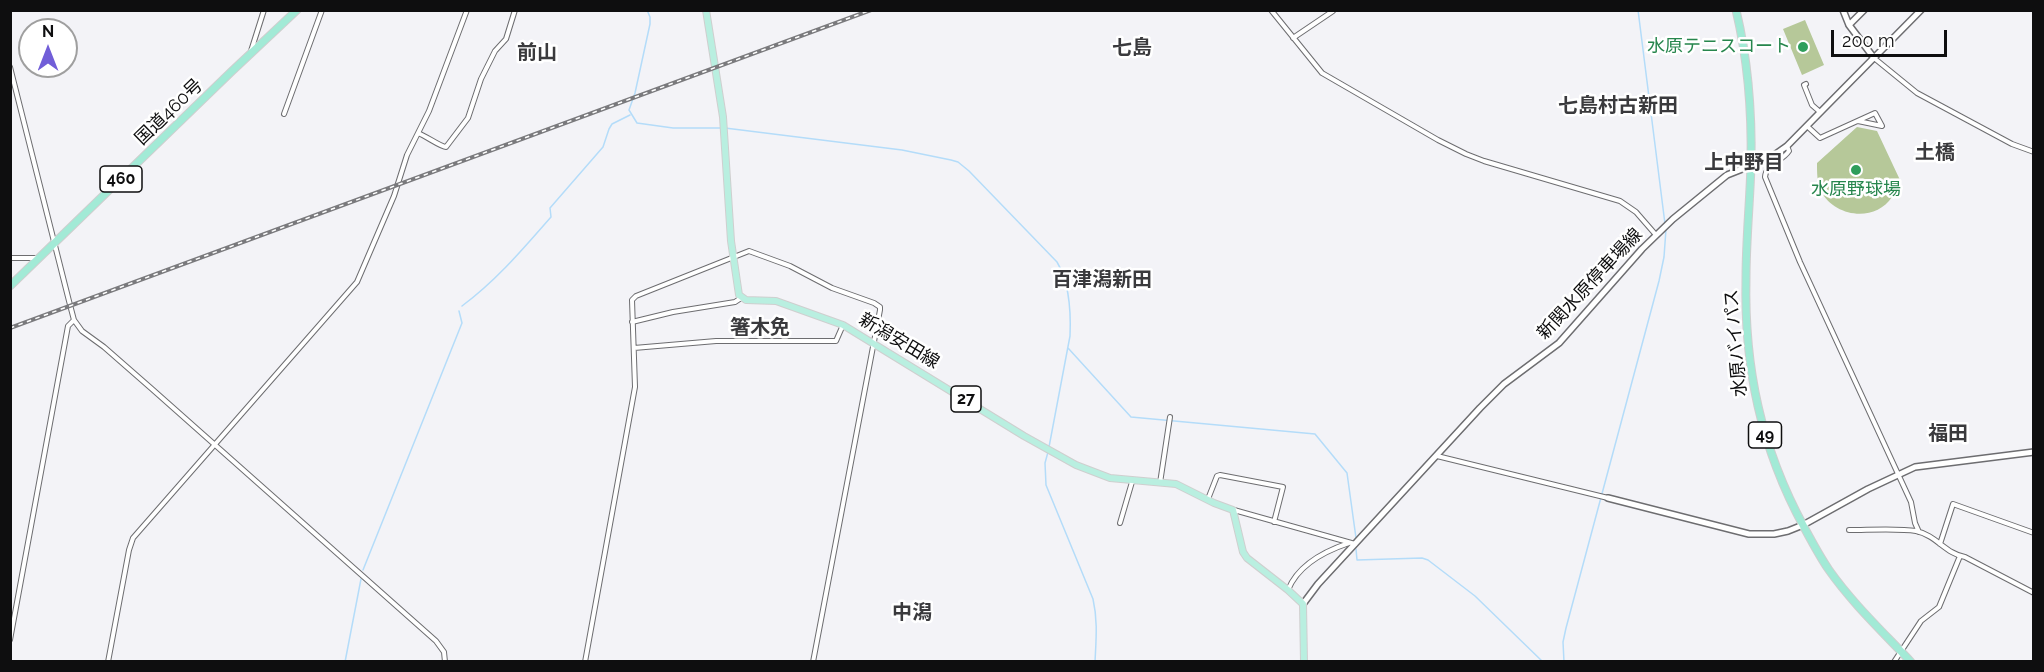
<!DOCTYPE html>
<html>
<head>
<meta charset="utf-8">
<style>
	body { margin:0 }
	#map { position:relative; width:2044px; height:672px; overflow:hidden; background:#f3f3f7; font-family:Raleway,sans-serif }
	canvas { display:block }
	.frame { position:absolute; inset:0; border:12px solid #0e0e0f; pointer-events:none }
	.north { position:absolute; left:18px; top:18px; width:60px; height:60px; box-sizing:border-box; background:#fff; border:2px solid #9f9f9f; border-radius:50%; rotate:0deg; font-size:16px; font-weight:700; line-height:24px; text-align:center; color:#0e0e0f }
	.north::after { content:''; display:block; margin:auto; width:21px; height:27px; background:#715ed8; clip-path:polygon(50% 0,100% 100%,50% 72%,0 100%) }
	.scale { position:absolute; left:1831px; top:30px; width:116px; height:27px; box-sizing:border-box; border:3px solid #0e0e0f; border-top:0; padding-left:8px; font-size:18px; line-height:21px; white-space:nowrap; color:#0e0e0f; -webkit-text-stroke:4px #fff; paint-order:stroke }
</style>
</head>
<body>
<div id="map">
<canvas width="2044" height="672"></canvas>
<div class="frame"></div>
<div class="north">N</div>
<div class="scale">200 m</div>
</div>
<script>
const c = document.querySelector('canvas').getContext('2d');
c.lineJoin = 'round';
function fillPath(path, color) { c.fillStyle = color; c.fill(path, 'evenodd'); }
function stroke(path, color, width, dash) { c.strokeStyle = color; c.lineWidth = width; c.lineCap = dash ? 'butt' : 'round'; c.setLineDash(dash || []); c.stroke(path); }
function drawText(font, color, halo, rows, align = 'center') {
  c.font = font + ' Raleway,"Noto Sans JP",sans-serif'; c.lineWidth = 5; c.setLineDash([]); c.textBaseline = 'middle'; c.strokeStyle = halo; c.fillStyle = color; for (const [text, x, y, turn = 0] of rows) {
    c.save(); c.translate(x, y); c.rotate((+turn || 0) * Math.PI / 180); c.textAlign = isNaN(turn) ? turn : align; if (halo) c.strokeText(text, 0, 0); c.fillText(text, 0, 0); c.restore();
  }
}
fillPath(new Path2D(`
	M1805,20L1824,65L1802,75L1783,29Z
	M1857,127L1877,131L1900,180C1898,186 1896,192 1892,197C1875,223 1834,217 1821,191C1817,182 1817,173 1817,163Z`), '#b6c899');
stroke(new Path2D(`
	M647,10L650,17V24L635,93L629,110L637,123L673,128H721
	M1638,10L1665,224
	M725,128L902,150L951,160L958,162L969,171L1057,262C1069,282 1071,313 1070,336L1049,447
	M462,306C496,281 523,249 551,217L550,208L603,147L609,129L612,124L630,115
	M1068,348L1131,417L1315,434L1347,473L1356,538
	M1048,452L1045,463L1046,485L1093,599C1098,621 1096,640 1095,662
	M1356,549L1357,560L1422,558L1428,560L1475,596L1543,662
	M363,570L462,323L459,311
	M345,662L361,579
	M1564,662L1563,642L1566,628L1659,281L1664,257L1666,229`), '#b4dcf9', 1.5);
const minor = new Path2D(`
	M1271,10L1322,73L1438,140L1466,154L1484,161L1620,201L1636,212L1656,235
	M1293,38L1333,11
	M251,51L264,10
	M1874,58L1917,93L2012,144L2034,152
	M10,67L69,301L74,320L82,331L104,347L152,389L436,641L444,652L445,662
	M1806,84L1804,85L1812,105L1820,112
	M284,114L322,10
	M1808,127L1820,138L1875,113L1882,126L1858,121
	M418,133C426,136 441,147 446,147L468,118L481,79L495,51L506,39L515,10
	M1787,146L1789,151C1782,162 1766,163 1765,177L1800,262L1911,502L1915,523L1919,532
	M10,258H37
	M632,322L673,312L735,302L741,298
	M634,348L716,341H836L843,325
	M1437,456L1608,498
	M1160,483L1170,417
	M1208,499L1217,476L1220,475L1283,487L1274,522
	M1234,510L1355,544
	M1120,523L1132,482
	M1849,530C1868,530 1899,528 1916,531C1936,535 1946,554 1965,557L2034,593
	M1940,544L1953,504L2034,533
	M1288,590C1298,565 1325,551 1349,543
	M10,640L68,326L74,320
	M108,662L129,550L133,538L357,282L394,196L407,155L429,111L467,10
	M585,662L635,387L632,300L636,296L749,251L790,266L832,288L874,303L880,307V310L813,662
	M1894,662L1921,621L1939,607L1960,556`);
const tertiary = new Path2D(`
	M1843,10L1849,25L1874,58
	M1849,25L1864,10
	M1608,498L1749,534H1774L1788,531L1803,525L1868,489L1915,467L2034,452`);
const secondary = new Path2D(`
	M1303,604L1318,584L1480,408L1504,384L1559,343L1642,249L1673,219L1727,175L1770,158L1787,146L1921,10`);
const primary = new Path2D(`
	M706,10L723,117L731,241L739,295L746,300L776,301L843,325L1024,436L1076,465L1110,478L1176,484L1214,503L1233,510L1243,552L1247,558L1288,590L1303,604L1304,662`);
const trunk = new Path2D(`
	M1736,10C1748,60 1752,113 1751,164C1750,202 1746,240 1746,278C1744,368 1761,448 1804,527C1812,542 1820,557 1829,570C1853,604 1883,632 1911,662
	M10,286L231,72L297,10`);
stroke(minor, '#6d6d70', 6);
stroke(tertiary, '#6d6d70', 8);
stroke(secondary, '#6d6d70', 8);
stroke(primary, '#cfcfcf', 8);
stroke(trunk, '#cfcfcf', 9);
stroke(minor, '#fff', 4);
stroke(tertiary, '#fff', 5);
stroke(secondary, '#fff', 5);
stroke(primary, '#b9efe0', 6);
stroke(trunk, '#a2ead6', 7);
const rail = new Path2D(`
	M10,328L871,10`);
stroke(rail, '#7a7a7d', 4);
stroke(rail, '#fff', 1.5, [4.5]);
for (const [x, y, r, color] of [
	[1803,47,6,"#2e9e5b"],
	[1856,170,6,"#2e9e5b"]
]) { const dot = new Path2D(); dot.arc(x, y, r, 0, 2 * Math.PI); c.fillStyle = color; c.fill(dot); stroke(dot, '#fff', 2); }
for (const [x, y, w] of [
	[121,179,42],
	[966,399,30],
	[1765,435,33]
]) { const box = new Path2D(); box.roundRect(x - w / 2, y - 13, w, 26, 4.5); c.fillStyle = '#fff'; c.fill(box); stroke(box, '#0e0e0f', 1.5); }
drawText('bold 16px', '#0e0e0f', null, [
	["460",121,179],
	["27",966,399],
	["49",1765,435]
]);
drawText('18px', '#27864d', '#fff', [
	["水原テニスコート",1791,47],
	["水原野球場",1856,190,"center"]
], 'right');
drawText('18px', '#0e0e0f', '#fff', [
	["国道460号",169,112,-44],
	["新関水原停車場線",1590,284,-47],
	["新潟安田線",899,341,31],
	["水原バイパス",1736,343,-95]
]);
drawText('bold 20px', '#3a3a3d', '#fff', [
	["七島",1132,48],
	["前山",537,53],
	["七島村古新田",1618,106],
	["土橋",1935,153],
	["上中野目",1744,163],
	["百津潟新田",1102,280],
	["箸木免",760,328],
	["福田",1948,434],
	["中潟",912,613]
]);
</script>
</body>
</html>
